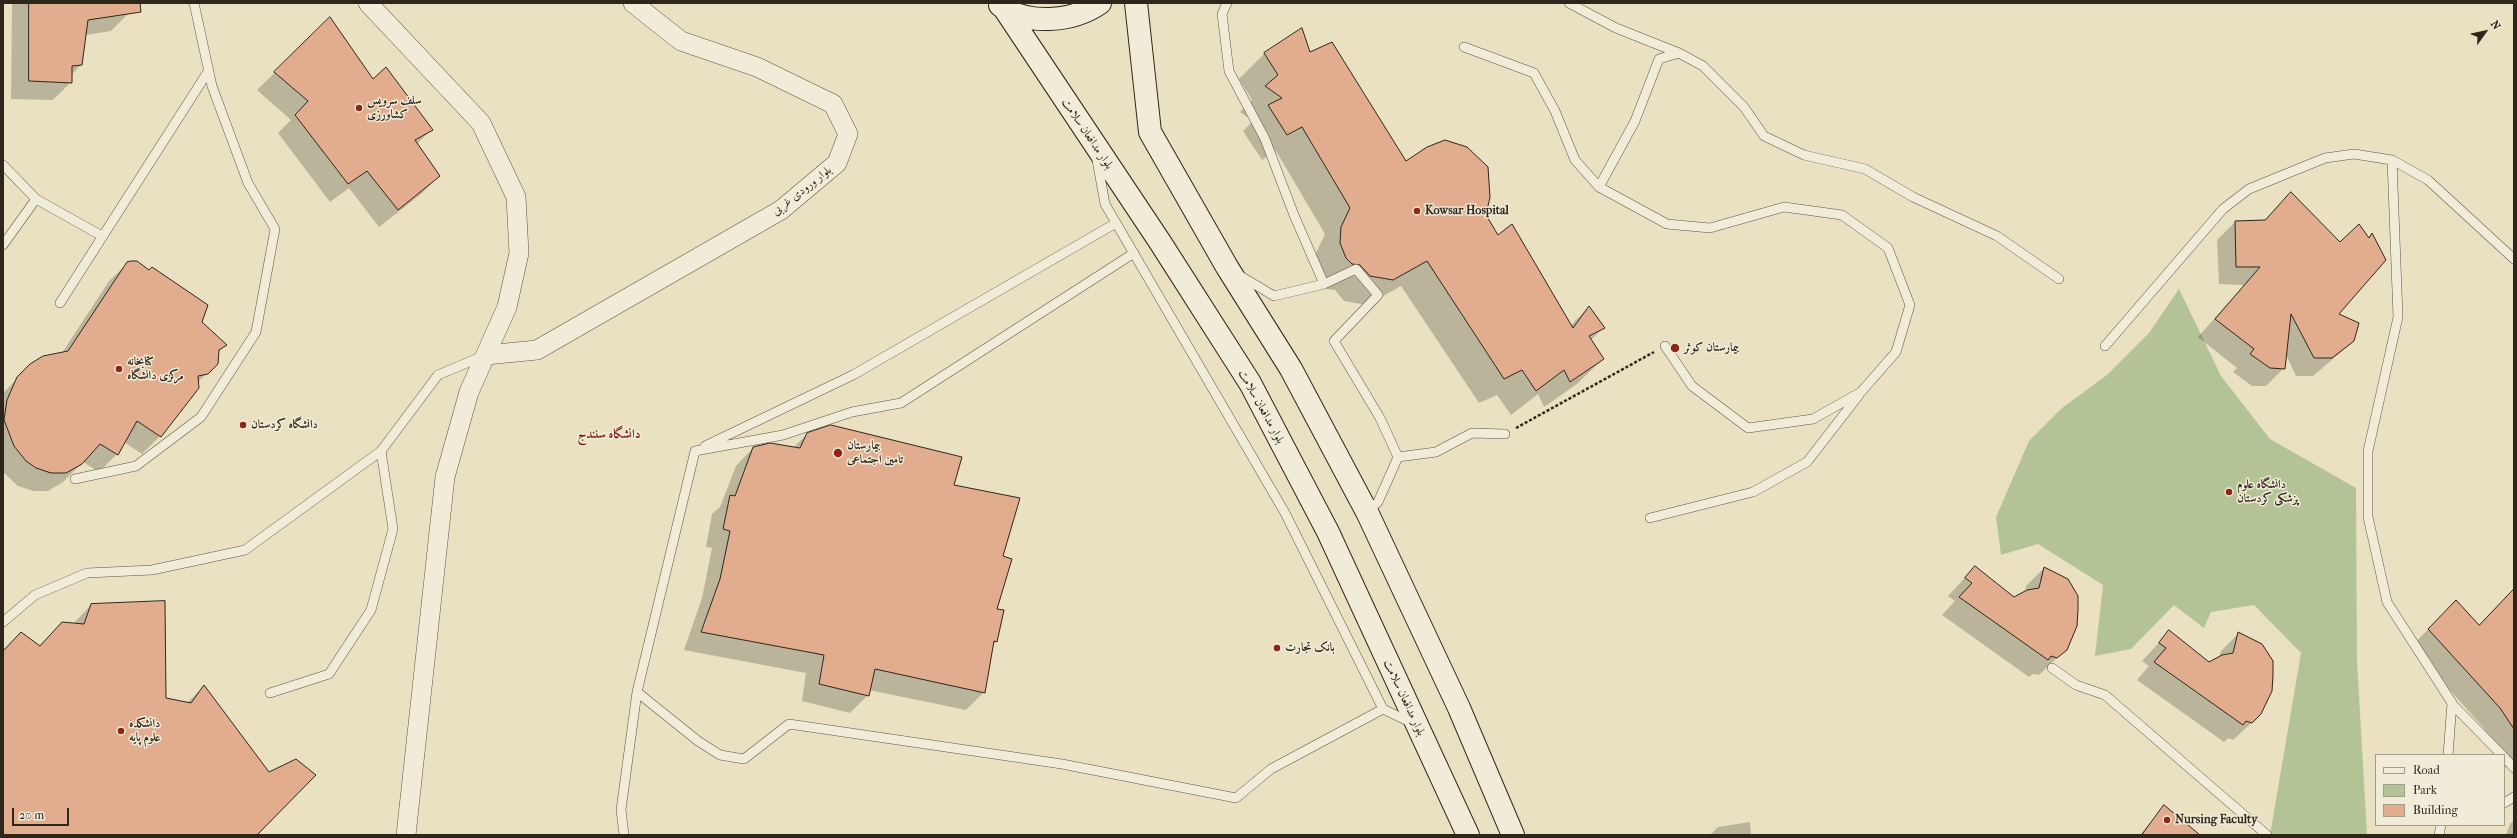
<!DOCTYPE html>
<html>
<head>
<meta charset="utf-8">
<style>
	body { margin:0 }
	#map { position:relative; width:2517px; height:838px; overflow:hidden; background:#e9e1c2; font-family:"IM FELL French Canon",serif }
	canvas { display:block }
	.frame { position:absolute; inset:0; border:4px solid #2e261b; pointer-events:none }
	.legend { position:absolute; left:2375px; top:754px; width:130px; height:72px; box-sizing:border-box; background:#f1ecd7; border:1px solid #a39d8c; margin:0; padding:5px 7px; list-style:none; font-size:12px; color:#2e261b }
	.legend li { display:flex; align-items:center; gap:8px; height:20px }
	.legend b { width:20px; border:1px solid #a39d8c }
	.north { position:absolute; left:2465px; top:12px; width:40px; height:40px; -webkit-text-stroke:3px #f1ecd7; paint-order:stroke; rotate:57deg; font-size:11px; font-weight:700; line-height:16px; text-align:center; color:#2e261b }
	.north::after { content:''; display:block; margin:auto; width:14px; height:18px; background:#2e261b; clip-path:polygon(50% 0,100% 100%,50% 72%,0 100%) }
	.scale { position:absolute; left:12px; top:808px; width:57px; height:18px; box-sizing:border-box; border:2px solid #2e261b; border-top:0; padding-left:5px; font-size:12px; line-height:14px; white-space:nowrap; color:#2e261b; -webkit-text-stroke:3px #f1ecd7; paint-order:stroke }
</style>
</head>
<body>
<div id="map">
<canvas width="2517" height="838"></canvas>
<div class="frame"></div>
<ul class="legend">
<li><b style="height:5px;background:#f1ecd7"></b>Road</li>
<li><b style="height:11px;background:#b4c395"></b>Park</li>
<li><b style="height:11px;background:#e2ac8e"></b>Building</li>
</ul>
<div class="north">N</div>
<div class="scale">20 m</div>
</div>
<script>
const c = document.querySelector('canvas').getContext('2d');
c.lineJoin = 'round';
function fillPath(path, color) { c.fillStyle = color; c.fill(path, 'evenodd'); }
function stroke(path, color, width, dash) { c.strokeStyle = color; c.lineWidth = width; c.lineCap = dash ? 'butt' : 'round'; c.setLineDash(dash || []); c.stroke(path); }
function drawText(font, color, halo, rows, align = 'center') {
  c.font = font + ' "IM FELL French Canon",Amiri,serif'; c.lineWidth = 3; c.setLineDash([]); c.textBaseline = 'middle'; c.strokeStyle = halo; c.fillStyle = color; for (const [text, x, y, turn = 0] of rows) {
    c.save(); c.translate(x, y); c.rotate((+turn || 0) * Math.PI / 180); c.textAlign = isNaN(turn) ? turn : align; if (halo) c.strokeText(text, 0, 0); c.fillText(text, 0, 0); c.restore();
  }
}
fillPath(new Path2D(`
	M2179,289L2221,376L2270,439L2356,488L2357,661L2367,835H2270L2301,653L2254,605L2211,612L2204,628L2174,605L2131,649L2095,656L2103,585L2038,544L2001,555L1996,517L2029,441L2062,408L2107,375L2149,333Z`), '#b4c395');
fillPath(new Path2D(`
	M12,3H129V13L111,31L85,35L82,64L71,75V82L53,100L11,99Z
	M330,18L373,81L432,129L417,144L439,176L421,194L379,227L349,188L330,202L278,133L291,120L257,90Z
	M1302,30L1309,54L1405,162L1485,215L1498,237L1570,326L1589,307L1603,328L1591,340L1603,359L1577,384L1544,407L1538,394L1511,415L1497,395L1479,403L1401,286L1367,305L1344,301L1335,290L1326,289L1321,283L1315,269L1316,253L1325,234L1276,151L1262,160L1243,131L1253,121L1240,112L1252,100L1239,79L1264,54Z
	M2235,222L2340,243L2368,239L2372,235L2337,314L2354,341L2313,376H2296L2286,355L2284,368L2266,386H2252L2233,372L2237,368L2198,337L2244,285L2219,284L2217,240Z
	M128,263L226,345L218,352L217,363L197,383L160,436L142,454L124,442L117,454L99,472L83,462L63,482L48,491H33L18,486L3,472V393L31,365L62,353L109,281Z
	M807,434L953,485L1002,557L996,609V641L993,645L984,692L966,710L869,690L868,695L850,713L802,701L806,673L684,650L702,598L712,548L706,547L712,514L720,507L736,466L754,447L793,448Z
	M1975,567L2014,598L2025,593L2026,586L2044,568L2066,649L2039,675L2033,674L2029,677L1942,615L1955,601L1948,596Z
	M2514,590V763L2512,761L2504,769V755L2482,726L2411,647L2438,619L2478,627Z
	M91,605L165,698L187,703L204,686L255,835H3V652L39,646L62,623L73,624Z
	M2169,632L2209,663L2219,658L2221,651L2239,633L2261,714L2233,740L2228,738L2224,742L2137,680L2149,666L2142,661Z
	M2164,806L2198,835H2140Z
	M2514,820V835H2506L2510,824Z
	M1750,822L1751,835H1710L1718,827Z`), '#0003');
const building = new Path2D(`
	M29,3H140L141,12L88,20L82,65L72,66V83L29,81Z
	M330,17L373,79L386,67L433,130L415,140L440,176L398,210L367,171L348,184L295,115L308,101L274,72Z
	M1302,28L1310,52L1332,42L1406,161L1427,147L1445,140L1467,147L1488,167L1490,197L1486,215L1498,235L1512,224L1573,328L1589,306L1605,328L1589,336L1604,359L1570,382L1564,370L1536,391L1522,370L1504,379L1427,261L1393,280L1370,276L1360,265L1352,264L1346,258L1340,243L1341,227L1350,208L1302,127L1287,135L1268,105L1282,98L1265,86L1278,75L1264,53Z
	M2291,192L2340,242L2359,224L2369,238L2372,233L2386,260L2339,314L2359,323L2354,341L2332,358H2314L2291,314L2285,369L2270,368L2250,354L2254,349L2215,319L2260,267H2236L2235,221L2265,220Z
	M132,261H137L149,270L152,267L208,305L202,322L227,345L219,350L218,364L208,374L198,376L199,388L161,437L137,421L118,455L100,444L82,464L66,473H51L36,468L26,461L14,446L4,420L7,400L17,377L30,364L43,356L68,351L127,262Z
	M831,425L962,457L954,485L1020,498L1003,556L1012,559L997,609L1004,610L997,642L994,641L985,693L875,669L869,696L819,684L824,655L701,632L720,579L730,531L723,529L730,495L735,496L753,447L770,443L800,448L807,433Z
	M1975,566L2014,597L2027,590L2039,588L2044,567L2068,579L2078,596V610L2077,626L2067,650L2057,658L2051,656L2048,660L1959,597L1972,583L1965,578Z
	M2514,589V729L2500,708L2428,629L2456,600L2479,625Z
	M165,601L166,698L191,703L204,685L269,772L296,759L316,775L257,835H3V651L21,632L40,646L62,622L84,624L91,604Z
	M2169,630L2209,662L2222,655L2233,653L2238,632L2262,644L2273,661V675L2272,691L2261,714L2252,723L2246,721L2243,725L2154,662L2166,648L2159,643Z
	M2164,805L2200,835H2142Z`);
fillPath(building, '#e2ac8e');
stroke(building, '#2e261b', 1);
const service = new Path2D(`
	M1227,3L1222,14L1229,71L1265,139L1294,215L1324,284
	M1569,3L1616,28L1679,53
	M1464,47L1534,73L1555,111L1575,160L1599,187L1667,224L1710,228L1784,207L1842,215L1888,248L1910,305L1896,352L1861,392L1813,419L1748,428L1692,386L1665,346
	M1097,160L1105,204L1285,513L1383,709L1412,723
	M2392,160L2398,317L2368,451V517L2387,602L2452,703L2448,755
	M3,165L36,199L102,236
	M1599,187L1635,121L1659,59L1679,53L1703,66L1744,107L1764,136L1804,155L1865,169L1913,197L1997,236L2059,279
	M3,245L36,199
	M1239,275L1274,296L1324,284L1356,269L1378,295L1334,341L1380,418L1398,457L1378,502L1367,512
	M60,303L209,70
	M2105,346L2223,209L2249,189L2325,158L2354,154L2392,160L2428,180L2514,259
	M705,446L853,375L1116,223
	M695,451L637,692L698,741L720,755L744,759L789,724L1062,764L1236,798L1271,769L1383,709
	M695,451L783,435L852,412L901,403L1134,253
	M1398,457L1436,452L1472,433L1505,434
	M75,479L136,466L201,417L256,332L275,229L248,183L212,86L194,3
	M1650,518L1753,492L1807,462L1859,395
	M3,622L35,595L87,573L152,570L245,550L381,451L438,375L483,356
	M2052,668L2076,685L2105,695L2267,835
	M270,693L329,674L371,610L393,529L381,451
	M2452,704L2502,755
	M2504,757L2514,768
	M2504,803L2514,797
	M624,835L621,810L637,692
	M2439,835L2441,825`);
const minor = new Path2D(`
	M368,3L481,123L516,197L519,253L507,307L469,392L445,477L406,835
	M486,355L537,350L781,210L837,163L848,134L833,104L757,67L681,41L633,3`);
const secondary = new Path2D(`
	M1136,3L1150,132L1227,267L1291,369L1367,512L1459,708L1513,835
	M1000,5C1027,26 1073,22 1100,3
	M1004,8L1160,242L1250,383L1328,532L1468,835`);
stroke(service, '#5d5545', 10);
stroke(minor, '#5d5545', 20);
stroke(secondary, '#2e261b', 24);
stroke(new Path2D(`
	M1516,428L1654,352`), '#2e261b', 2.5, [3, 2]);
stroke(service, '#f1ecd7', 9);
stroke(minor, '#f1ecd7', 19);
stroke(secondary, '#f1ecd7', 22);
for (const [x, y, r, color] of [
	[359,108,4,"#8f2418"],
	[1417,211,4,"#8f2418"],
	[1675,348,5,"#8f2418"],
	[119,369,4,"#8f2418"],
	[243,425,4,"#8f2418"],
	[838,453,5,"#8f2418"],
	[2229,492,4,"#8f2418"],
	[1277,648,4,"#8f2418"],
	[121,731,4,"#8f2418"],
	[2167,820,4,"#8f2418"]
]) { const dot = new Path2D(); dot.arc(x, y, r, 0, 2 * Math.PI); c.fillStyle = color; c.fill(dot); stroke(dot, '#f1ecd7', 1.5); }
drawText('bold 12px', '#2e261b', '#f1ecd7', [
	["سلف سرویس",367,101],
	["کشاورزی",367,115],
	["Kowsar Hospital",1425,211],
	["بیمارستان کوثر",1684,348],
	["کتابخانه",127,362],
	["مرکزی دانشگاه",127,376],
	["دانشگاه کردستان",251,425],
	["بیمارستان",847,446],
	["تامین اجتماعی",847,460],
	["دانشگاه علوم",2237,485],
	["پزشکی کردستان",2237,499],
	["بانک تجارت",1285,648],
	["دانشکده",129,724],
	["علوم پایه",129,738],
	["Nursing Faculty",2175,820]
], 'left');
drawText('12px', '#2e261b', '#f1ecd7', [
	["بلوار مدافعان سلامت",1087,134,56],
	["بلوار ورودی غربی",802,191,-38],
	["بلوار مدافعان سلامت",1261,407,61],
	["بلوار مدافعان سلامت",1404,698,65]
]);
drawText('bold 13px', '#7a1f14', '#f1ecd7', [
	["دانشگاه سنندج",609,435]
]);
</script>
</body>
</html>
